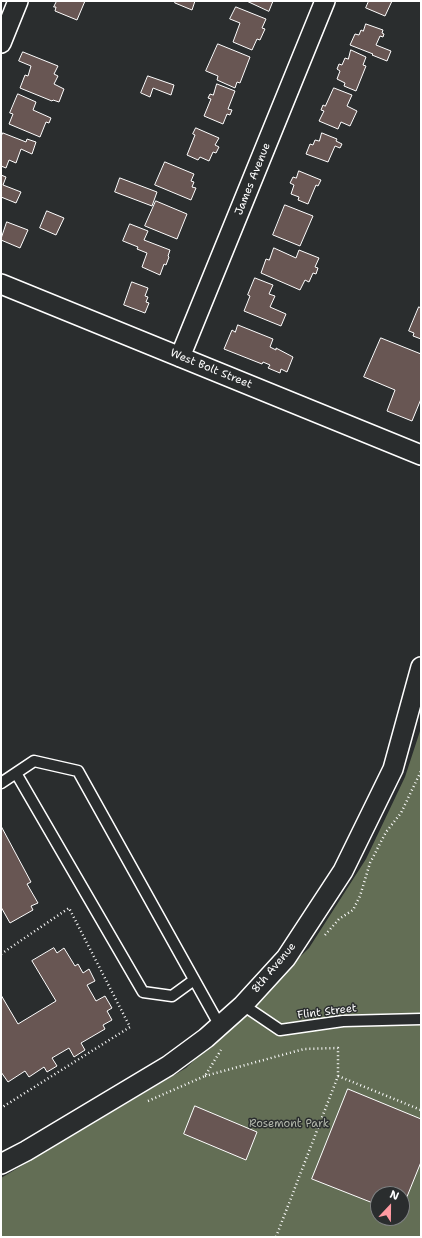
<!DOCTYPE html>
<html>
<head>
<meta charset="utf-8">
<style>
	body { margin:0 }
	#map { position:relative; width:422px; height:1238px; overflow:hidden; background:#2a2d2e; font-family:"Shantell Sans",sans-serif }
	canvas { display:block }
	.frame { position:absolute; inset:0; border:2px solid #fff; pointer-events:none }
	.north { position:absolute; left:370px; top:1186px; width:40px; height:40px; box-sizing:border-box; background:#2a2d2e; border:1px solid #7f8182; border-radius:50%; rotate:22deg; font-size:11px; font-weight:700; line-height:16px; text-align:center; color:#fff }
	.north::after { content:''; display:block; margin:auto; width:14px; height:18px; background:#ff9aa2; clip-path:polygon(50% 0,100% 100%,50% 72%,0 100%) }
</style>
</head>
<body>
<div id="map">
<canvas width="422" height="1238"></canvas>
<div class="frame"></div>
<div class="north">N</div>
</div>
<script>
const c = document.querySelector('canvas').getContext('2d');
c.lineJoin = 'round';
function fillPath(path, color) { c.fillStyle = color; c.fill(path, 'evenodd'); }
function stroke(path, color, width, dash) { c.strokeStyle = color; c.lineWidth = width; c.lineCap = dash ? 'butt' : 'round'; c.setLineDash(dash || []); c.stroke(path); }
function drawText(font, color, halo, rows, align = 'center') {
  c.font = font + ' "Shantell Sans",sans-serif'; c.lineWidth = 3; c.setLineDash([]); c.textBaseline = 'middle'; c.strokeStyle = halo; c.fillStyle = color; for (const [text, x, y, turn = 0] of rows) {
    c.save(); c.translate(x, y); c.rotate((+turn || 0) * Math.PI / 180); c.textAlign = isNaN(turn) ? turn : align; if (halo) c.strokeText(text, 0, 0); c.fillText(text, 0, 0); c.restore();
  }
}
fillPath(new Path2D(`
	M421,728V1237H1V1178L186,1068L309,948L366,859L405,777ZM378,1194H402V1218H378Z`), '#636e55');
const building = new Path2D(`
	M57,1H85L77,20L55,11L56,7H54Z
	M176,1H195L192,10L175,3Z
	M247,1H273L269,11Z
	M369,1H392L385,16L366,8Z
	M236,7L266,19L262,28L265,29L260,40L257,39L252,50L233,42L240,23L230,19Z
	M366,24L383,30L382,33L384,34L383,37L380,36L376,45L391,51L387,61L372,55L373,54L350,45L355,34L359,35L361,30L363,31Z
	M218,44L250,57L240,83L237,82L235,88L217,80L218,76L206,71Z
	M351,50L366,57L363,65L366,66L356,91L344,86L345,83L337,79L340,71L337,69L339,64L342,65L345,58L348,59Z
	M23,52L58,66L54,74L58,76L54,84L64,89L59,102L53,100L52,101L20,88L25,75L28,76L31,66L19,61Z
	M148,76L174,85L171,95L153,88L150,97L141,93Z
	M217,84L235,91L228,109L232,110L230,115L227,114L223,124L204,116L211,99L208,98L210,94L213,95Z
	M334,88L352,95L347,106L357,111L350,126L341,122L338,129L319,121L324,111L321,110L323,105L325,106Z
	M18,94L36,102L33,110L51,118L49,123L46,122L40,137L9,124L13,114L10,113Z
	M196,128L219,138L215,145L219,147L216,153L213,152L209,161L200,157L198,160L187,155L195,135L193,134Z
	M3,133L26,142L27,139L36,142L32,154L21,149L16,163L9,160L6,168L1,166V137Z
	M322,133L337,139L336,141L342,144L340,148L335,146L328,162L306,154L310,144L313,145L315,140L319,141Z
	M165,162L194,174L191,181L194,182L192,187L196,188L191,200L155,185Z
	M299,171L321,180L318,186L316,185L308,204L298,200L299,197L291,194L294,185L290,183L293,177L296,178Z
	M1,175L6,177L3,185L21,192L16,203L1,197Z
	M120,178L157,192L152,206L115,192Z
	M156,201L187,214L177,239L145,226Z
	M285,205L313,216L300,246L273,235Z
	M47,211L64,218L56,235L40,228Z
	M7,222L28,230L20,248L1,240Z
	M130,224L148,231L144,240L170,250L168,256L169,257L166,265L164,264L160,275L142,267L147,253L137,249L138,247L123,241Z
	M274,248L296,258L299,250L319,258L315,267L318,268L316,274L313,273L309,282L305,280L300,290L261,273L266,259L269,260Z
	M255,278L273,285L269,294L275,296L270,307L286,314L281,326L244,311L250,296L248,295Z
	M132,282L148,288L145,296L148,297L146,302L149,303L145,313L124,305Z
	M419,307L421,308V339L413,336L414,333L409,331Z
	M238,325L273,339L270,347L276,350V348L293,357L287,372L281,369L280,373L268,368L270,365L263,362L262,364L224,349L232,330L235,332Z
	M381,338L421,354V399L412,421L387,411L395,390L364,377Z
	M1,826L31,882L27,884L38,903L31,906L33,910L10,923L1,907Z
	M54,948L57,953L64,948L75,966L78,964L83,973L89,969L95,981L87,985L96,1001L105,996L112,1008L107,1011L112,1020L103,1025L105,1029L81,1043L85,1050L74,1057L69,1048L52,1058L57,1066L47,1072L44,1067L29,1077L25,1071L8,1082L1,1072V995L18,1024L56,1001L32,961Z
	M348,1089L421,1119V1162L402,1209V1194H378V1205L312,1179Z
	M195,1106L257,1132L246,1160L184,1134Z`);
fillPath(building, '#685653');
stroke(building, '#fff', 1);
const service = new Path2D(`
	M16,773L143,992L172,996L194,980
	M1,783L34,761L78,771L220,1026
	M243,1005L280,1030L343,1021L421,1019`);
const minor = new Path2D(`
	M1,43L18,1
	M1,284L421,455
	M180,357L325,1
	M1,1164L26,1151L168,1066L206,1038L243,1005L286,958L343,871L393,769L421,667`);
stroke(service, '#fff', 13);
stroke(minor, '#fff', 22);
stroke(new Path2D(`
	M325,935L339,919L353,910L360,896L370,863L386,832L401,813L421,771
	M1,954L69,908L130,1027L1,1108
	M205,1076L304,1049L338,1048V1076L276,1237
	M338,1076L421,1110
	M148,1101L205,1076L221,1050`), '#fff', 2.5, [1, 3]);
stroke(service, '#2a2d2e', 10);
stroke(minor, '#2a2d2e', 19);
drawText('11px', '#fff', '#2a2d2e', [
	["James Avenue",253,179,-68],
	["West Bolt Street",211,369,22],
	["8th Avenue",274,968,-50],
	["Flint Street",327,1012,-7]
]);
drawText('11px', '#b1b6aa', '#2a2d2e', [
	["Rosemont Park",289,1124]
]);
</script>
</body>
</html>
